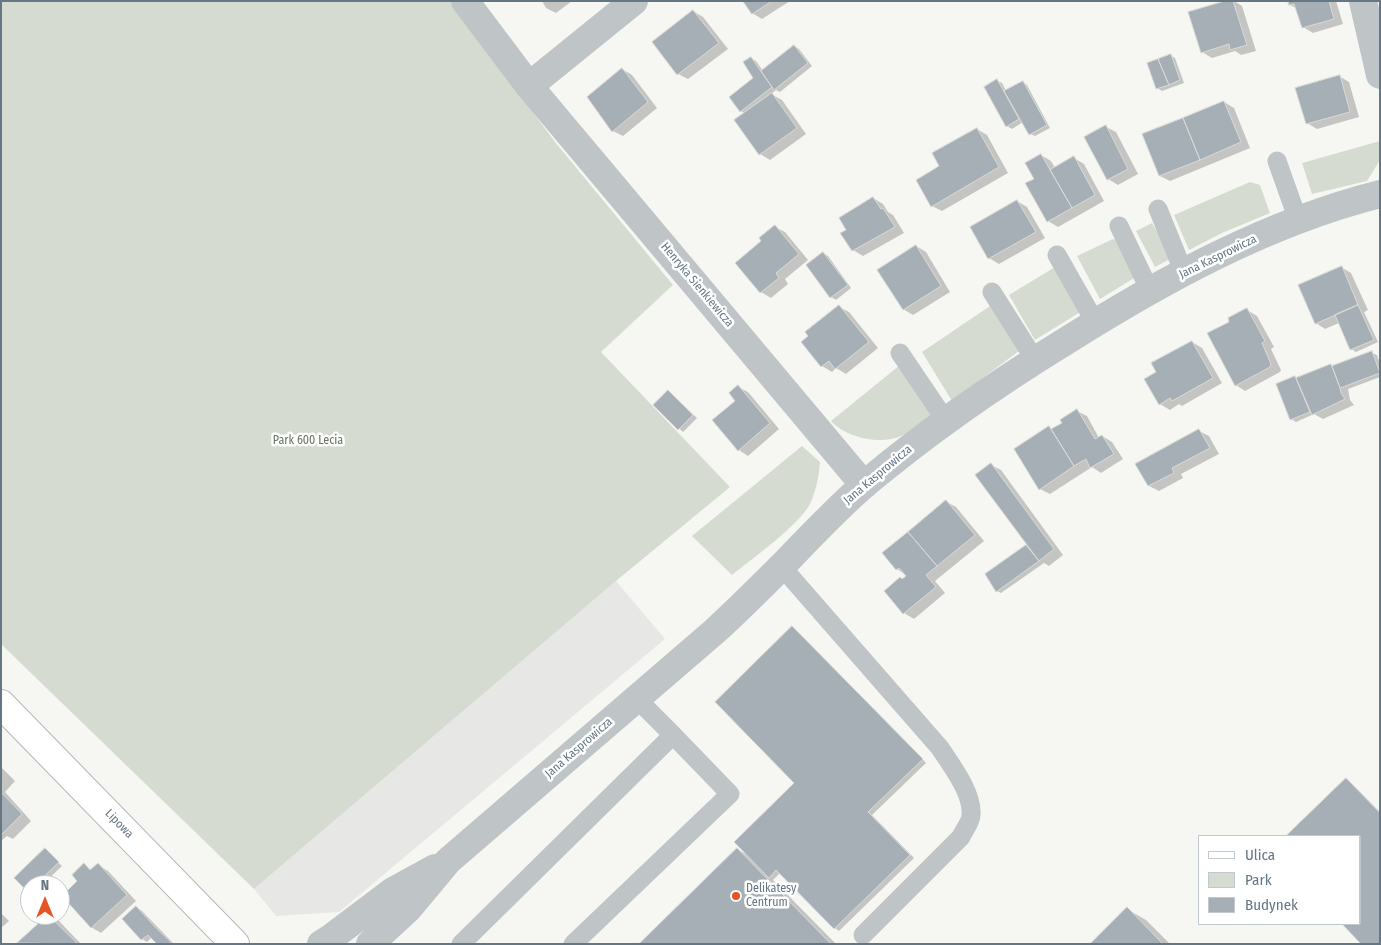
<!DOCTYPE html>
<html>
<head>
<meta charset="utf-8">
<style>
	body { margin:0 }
	#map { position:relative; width:1381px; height:945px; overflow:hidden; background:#f6f7f3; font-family:"Fira Sans Condensed",sans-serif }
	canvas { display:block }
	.frame { position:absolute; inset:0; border:2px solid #657684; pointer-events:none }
	.legend { position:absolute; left:1198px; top:835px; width:162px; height:90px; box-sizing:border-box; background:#fff; border:1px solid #c1c8ce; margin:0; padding:6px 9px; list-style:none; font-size:15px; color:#657684 }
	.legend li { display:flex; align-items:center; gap:10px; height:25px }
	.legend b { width:25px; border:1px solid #c1c8ce }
	.north { position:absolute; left:20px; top:875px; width:50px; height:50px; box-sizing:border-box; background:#fff; border:1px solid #c1c8ce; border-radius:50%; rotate:0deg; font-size:14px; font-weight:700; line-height:20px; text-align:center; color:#657684 }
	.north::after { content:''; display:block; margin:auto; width:18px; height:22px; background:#e55425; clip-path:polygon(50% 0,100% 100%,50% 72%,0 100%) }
</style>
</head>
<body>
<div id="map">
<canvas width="1381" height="945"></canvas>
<div class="frame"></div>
<ul class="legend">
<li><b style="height:6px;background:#fff"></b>Ulica</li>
<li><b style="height:14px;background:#d6dbd2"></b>Park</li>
<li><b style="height:14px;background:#a6afb5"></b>Budynek</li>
</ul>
<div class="north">N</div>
</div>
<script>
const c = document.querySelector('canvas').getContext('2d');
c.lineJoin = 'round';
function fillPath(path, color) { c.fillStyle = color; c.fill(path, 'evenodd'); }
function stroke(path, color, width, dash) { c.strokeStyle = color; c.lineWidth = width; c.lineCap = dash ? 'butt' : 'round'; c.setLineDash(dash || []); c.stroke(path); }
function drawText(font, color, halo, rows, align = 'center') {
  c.font = font + ' "Fira Sans Condensed",sans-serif'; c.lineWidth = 5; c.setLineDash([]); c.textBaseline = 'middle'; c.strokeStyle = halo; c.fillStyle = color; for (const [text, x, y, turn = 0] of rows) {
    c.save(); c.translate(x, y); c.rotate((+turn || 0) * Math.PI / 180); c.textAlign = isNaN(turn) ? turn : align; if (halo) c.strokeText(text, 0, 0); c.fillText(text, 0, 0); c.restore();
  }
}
fillPath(new Path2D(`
	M616,581L665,639L339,912L276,916L254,889Z`), '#e7e8e6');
fillPath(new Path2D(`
	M1,1H451L555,142L673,285L601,352L730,487L616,581L254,889L1,644Z
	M1380,141V160L1367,181L1312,194L1302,163Z
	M1250,182L1260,185L1270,213L1222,233L1189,250L1174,215Z
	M1152,223L1172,258L1155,267L1136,231Z
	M1113,239L1118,241L1139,275L1100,299L1077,256Z
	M1055,267L1082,311L1035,340L1009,295Z
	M990,306L1019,351L952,401L922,352Z
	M900,365L936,414C926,421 915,430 903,435C883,446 846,438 831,421Z
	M802,446L820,462C819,476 816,491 810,504C799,525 752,559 732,575L692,536Z`), '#d6dbd2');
fillPath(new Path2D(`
	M542,1H572L556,13L546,8Z
	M745,1H790L762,19L752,13Z
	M1230,1H1234L1242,6L1256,51L1241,55L1235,51L1212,58L1202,52Z
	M1289,1H1336L1343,24L1313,33L1303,27L1296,8L1290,5Z
	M693,11L703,17L728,49L688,79L678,74Z
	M794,46L799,49L812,66L780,92L776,90L771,94L782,100L806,134L770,160L760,154L745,114L741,111L731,97L755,78L751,58L756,61L763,71Z
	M1171,56L1175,58L1184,83L1162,91L1157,88Z
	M622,69L632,75L657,108L623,136L613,131Z
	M1339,76L1349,82L1359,117L1317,129L1307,123Z
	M997,81L1002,83L1006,91L1023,82L1027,85L1050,128L1035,136L1030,134L1023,122L1012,129L1007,126Z
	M1224,102L1234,108L1250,148L1170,181L1160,176L1144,134Z
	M1106,127L1116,132L1138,174L1118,185L1108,179Z
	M977,129L987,135L1008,173L942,211L932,206L941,167Z
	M1041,155L1051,161L1055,168L1074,158L1084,164L1104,201L1058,227L1048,221L1027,184L1035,180Z
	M873,198L883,204L888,212L893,215L904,233L863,256L853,250L848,230Z
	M1017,201L1027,207L1045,238L999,264L989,258Z
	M775,227L785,232L808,260L785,279L788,284L771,298L761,292L763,241Z
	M916,246L926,252L950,292L913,315L903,309Z
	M823,253L828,256L851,288L836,300L831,297Z
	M1341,267L1351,273L1368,310L1364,312L1378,342L1356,352L1351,349L1339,323L1325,329L1316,323Z
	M839,307L849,312L878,348L846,374L836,368L832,372L822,366Z
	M1247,310L1257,316L1274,347L1271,349L1281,370L1280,372L1245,391L1236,385L1231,322Z
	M1192,342L1202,348L1222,383L1182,406L1179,404L1170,410L1160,404L1158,373Z
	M1372,353L1377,355L1380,364V377L1348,389L1350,400L1354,405L1323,419L1314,414L1296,422L1291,419L1295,377L1297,379Z
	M738,387L748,392L779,429L748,456L739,450L737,401Z
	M669,391L697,418L683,432L655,405Z
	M1077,411L1087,416L1099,438L1102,436L1112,442L1123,459L1101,473L1092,467L1050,494L1040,489L1049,428L1052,430L1064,423Z
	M1199,431L1209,436L1219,454L1181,474L1183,478L1159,491L1149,486Z
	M991,465L1001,470L1063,555L1049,566L1044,563L1001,593L997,591L986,574L1028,545Z
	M947,502L956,507L984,541L935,581L945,593L914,619L904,613L885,591L907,576L897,569Z
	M793,628L797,631L926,763L872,815L914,858L839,931L835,928L781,872L773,880L836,944H640L737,849L747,855L796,783Z
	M1,767L15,781L5,792L31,821L13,839L7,836L1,841Z
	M1346,780L1351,783L1380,812V944H1363L1344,924H1360V836H1288Z
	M45,850L62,866L42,885H30V892L16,878Z
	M84,865L92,870L98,865L108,871L136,901L101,933L91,927L79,882Z
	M136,908L141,910L174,944H159L152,937L147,942L142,939Z
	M1127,909L1146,920L1170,944H1092Z
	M1,913L9,921L1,928Z
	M49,916L59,921L81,944L19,943Z`), '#0003');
const building = new Path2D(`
	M743,1H772L752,14Z
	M1225,1H1233L1247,45L1230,50L1229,44L1201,53L1188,12Z
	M1288,1H1329L1334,19L1302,28L1294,4L1289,5Z
	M693,10L719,43L677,75L652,42Z
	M794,45L808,63L774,90L761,71Z
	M1171,54L1180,80L1169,85L1158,59Z
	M751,57L772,87L740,112L729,97L753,78L743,62Z
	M1158,59L1169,85L1156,89L1147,63Z
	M622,68L648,102L612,132L587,97Z
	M1340,75L1350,112L1306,124L1295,88Z
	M997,79L1019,119L1006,127L984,87Z
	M1023,81L1047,125L1029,135L1004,91Z
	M772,93L797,128L759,155L734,120Z
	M1224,101L1241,142L1200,160L1183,118Z
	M1183,118L1200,160L1159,176L1142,134Z
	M1106,125L1128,169L1107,180L1084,137Z
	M977,128L999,167L931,207L916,180L939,166L932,153Z
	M1041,154L1072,208L1047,222L1025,183L1034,179L1025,163Z
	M1074,156L1095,195L1072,208L1050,170Z
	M873,197L881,209L883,208L895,227L852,251L840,233L846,230L839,218Z
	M1017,200L1036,232L988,259L970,227Z
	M775,225L799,254L776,273L779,278L760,293L735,263L761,241L759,238Z
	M916,245L941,286L903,310L877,270Z
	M823,252L848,285L830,298L806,265Z
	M1342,266L1358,305L1315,324L1298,285Z
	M839,305L869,342L835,369L829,361L821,367L801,342L808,336L805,332Z
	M1358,305L1374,340L1350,350L1335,315Z
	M1247,308L1265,341L1262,343L1271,364L1270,367L1235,386L1207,333L1229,322L1228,318Z
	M1192,341L1213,378L1172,401L1170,398L1159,405L1144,379L1156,372L1151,363Z
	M1372,351L1380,373L1340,388L1332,366Z
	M1331,364L1340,388L1341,393L1345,399L1312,415L1296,378Z
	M1295,376L1310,412L1290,420L1276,384Z
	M738,385L770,423L738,451L712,420L735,401L729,393Z
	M668,390L693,415L678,430L653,405Z
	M1077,409L1095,439L1102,435L1114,454L1090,468L1086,459L1074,466L1051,429L1062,423L1060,420Z
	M1049,426L1074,466L1039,490L1014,449Z
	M1199,429L1210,448L1172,468L1174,473L1148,486L1135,464Z
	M991,463L1054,549L1039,561L975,475Z
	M946,500L975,535L937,566L908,532Z
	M908,532L937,566L926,575L936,587L903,614L884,591L900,577L902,579L906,576L899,568L896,570L882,553Z
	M1026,545L1039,561L996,592L985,574Z
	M792,626L923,759L868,812L910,855L834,929L776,870L769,878L734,842L794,783L715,702Z
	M1346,778L1380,813V944H1361L1342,924H1360V836H1286Z
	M1,792L22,814L2,834L1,833Z
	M45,848L59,862L35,885H30V890L28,892L14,878Z
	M737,848L831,944H639Z
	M84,863L90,870L98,863L127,895L91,928L62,896L77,881L72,875Z
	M136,906L155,927L172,943L157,944L148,935L141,940L122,919Z
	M1127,907L1163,944H1090Z
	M48,915L76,942L74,944L17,943Z`);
fillPath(building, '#a6afb5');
stroke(building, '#d8d8d6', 1);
const secondary = new Path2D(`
	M1,704L235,944`);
stroke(secondary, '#b4b9be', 30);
stroke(new Path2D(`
	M1277,161L1298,220
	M1158,209L1184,273
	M1119,226L1150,291
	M1057,255L1095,322
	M992,292L1035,360
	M900,353L946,421
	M782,567L940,748C951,765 973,793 971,815C971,822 964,830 961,837L863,935
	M637,699L673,735
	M461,944L673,735L730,794L573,944`), '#bfc4c7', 19);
stroke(new Path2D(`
	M465,1L529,86L864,485
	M1363,1L1380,75
	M529,86L634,1
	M321,944L332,937L393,891L435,868
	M370,944L408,909L448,861L715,631C738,610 760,588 782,566C809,538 836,509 865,484C928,431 996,384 1066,341C1163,280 1268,222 1380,194`), '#bfc4c7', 28);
stroke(secondary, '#fff', 28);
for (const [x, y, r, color] of [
	[736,896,5,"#e55425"]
]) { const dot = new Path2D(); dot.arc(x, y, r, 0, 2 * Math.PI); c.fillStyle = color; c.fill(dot); stroke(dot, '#fff', 2); }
drawText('12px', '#657684', '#fff', [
	["Jana Kasprowicza",1218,257,-26],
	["Henryka Sienkiewicza",697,285,50],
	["Jana Kasprowicza",878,475,-40],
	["Jana Kasprowicza",579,748,-41],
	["Lipowa",119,824,46]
]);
drawText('12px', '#657760', '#fff', [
	["Park 600 Lecia",308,441]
]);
drawText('12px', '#657684', '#fff', [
	["Delikatesy",746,889],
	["Centrum",746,903]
], 'left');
</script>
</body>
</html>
